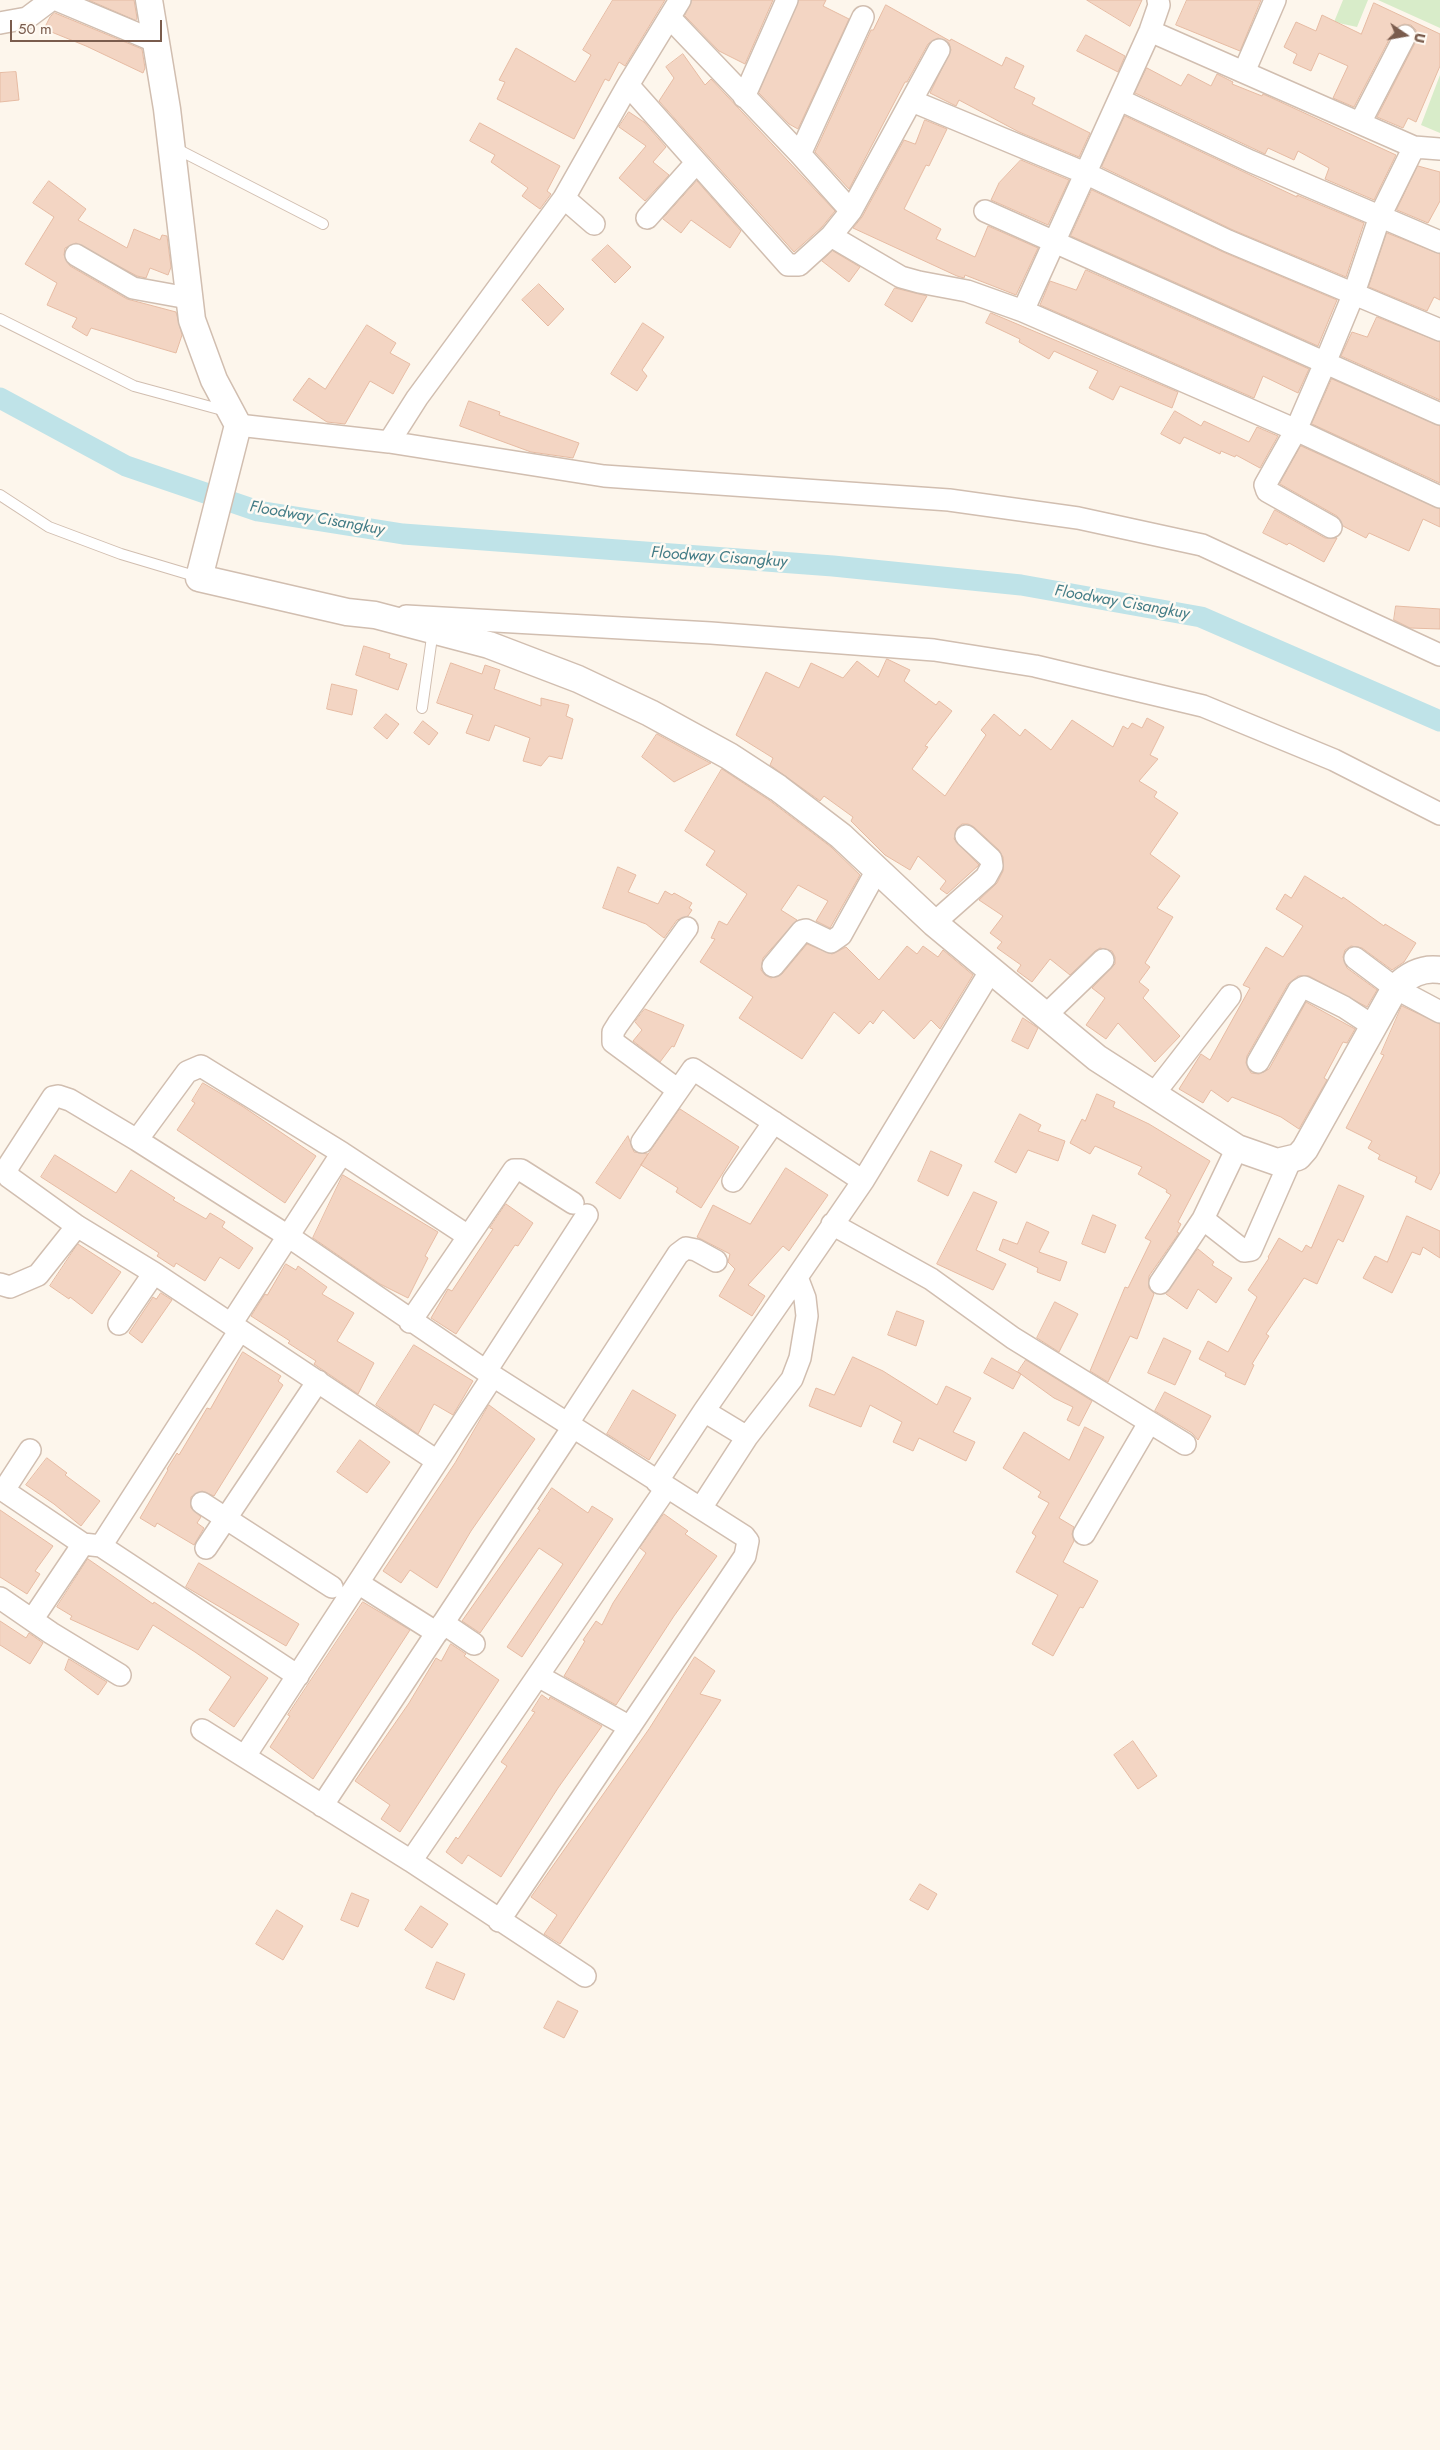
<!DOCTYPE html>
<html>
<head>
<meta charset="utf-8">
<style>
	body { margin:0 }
	#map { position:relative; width:1440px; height:2450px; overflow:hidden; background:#fdf6ec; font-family:Jost,sans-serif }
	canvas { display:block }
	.north { position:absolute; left:1380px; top:10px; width:50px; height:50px; -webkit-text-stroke:4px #fffaf3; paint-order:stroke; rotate:102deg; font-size:14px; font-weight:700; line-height:20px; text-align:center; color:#7a5c4d }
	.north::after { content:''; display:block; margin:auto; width:18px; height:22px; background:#7a5c4d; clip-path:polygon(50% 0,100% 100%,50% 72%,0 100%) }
	.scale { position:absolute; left:10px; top:20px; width:152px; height:22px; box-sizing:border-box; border:2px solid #7a5c4d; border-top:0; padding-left:6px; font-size:15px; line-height:18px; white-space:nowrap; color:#7a5c4d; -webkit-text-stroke:4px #fffaf3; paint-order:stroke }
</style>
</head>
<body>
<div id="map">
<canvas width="1440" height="2450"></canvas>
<div class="north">U</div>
<div class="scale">50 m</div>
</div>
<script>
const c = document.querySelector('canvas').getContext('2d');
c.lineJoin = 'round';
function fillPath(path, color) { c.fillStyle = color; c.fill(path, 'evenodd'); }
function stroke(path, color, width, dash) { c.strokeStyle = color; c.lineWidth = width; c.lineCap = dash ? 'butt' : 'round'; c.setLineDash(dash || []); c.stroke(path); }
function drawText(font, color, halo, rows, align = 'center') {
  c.font = font + ' Jost,sans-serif'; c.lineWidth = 5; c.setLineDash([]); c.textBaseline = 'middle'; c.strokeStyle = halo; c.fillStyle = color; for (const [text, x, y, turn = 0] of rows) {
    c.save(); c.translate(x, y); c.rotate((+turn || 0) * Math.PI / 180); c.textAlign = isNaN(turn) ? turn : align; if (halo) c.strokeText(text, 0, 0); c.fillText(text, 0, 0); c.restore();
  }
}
fillPath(new Path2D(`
	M1343,0H1368L1357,27L1334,22Z
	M1378,0H1440V28Z
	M1440,75V133L1421,125Z`), '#d8ecc9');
stroke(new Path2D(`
	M0,398L126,466L258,511L403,534L833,566L1021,585L1201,617L1440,721`), '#bfe3e8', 21);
const building = new Path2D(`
	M89,0H134L137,18L136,20Z
	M613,0H665L625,66L619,62L609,81L605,79L574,139L497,99L505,82L499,80L516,48L575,82L591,55L583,50Z
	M692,0H773L745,64L719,51L685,16Z
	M799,0H826L823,6L849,19L798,129L789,124L759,93Z
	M1087,0H1142L1130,26Z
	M1187,0H1261L1240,51L1176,25Z
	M1374,3L1440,34V66L1416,122L1408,118L1403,128L1377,117L1416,41V30L1411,25L1404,24L1394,30L1354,107L1333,98L1348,66L1319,53L1311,71L1293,63L1297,54L1284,47L1296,22L1316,31L1322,15L1361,34Z
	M886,5L950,41L951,39L1002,66L1006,57L1024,66L1014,88L1035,98L1032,104L1090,133L1079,157L1019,132L959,100L956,106L930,93L951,50L949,43L938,38L928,44L907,82H905L849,189L815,152L871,30H873Z
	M55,13L142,49L145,68L143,73L86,46L44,29L50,17Z
	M1086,35L1125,56L1118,72L1077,51Z
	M683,54L705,85L711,79L835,211L822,227L794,252L659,101L674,78L666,67Z
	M1147,68L1181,86L1188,74L1211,86L1217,74L1233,82L1232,84L1262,96L1263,94L1396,155L1374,200L1325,179L1329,168L1298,151L1294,160L1268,148L1265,154L1135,93Z
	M16,72L19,100L0,102V73Z
	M629,112L644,122L666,147L653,162L669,175L645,201L619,178L646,146L619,127Z
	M1125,116L1297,197V195L1364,223L1346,277L1233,230L1102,167Z
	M925,120L947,129L929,166L926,165L904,209L941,229L936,239L975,257L988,226L1038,248L1016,295L965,275L964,278L957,276L853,228L862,217L904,140L915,144Z
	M480,123L560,166L547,191L551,194L540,209L522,196L528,188L491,162L495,155L470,141Z
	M1021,160L1069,180L1048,225L991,200L999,183Z
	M1418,166L1440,172V201L1428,223L1397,210Z
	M49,181L86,209L78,220L127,248L134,229L160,240L162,235L167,236L171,267L168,275L150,268L146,278L137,276L76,243L65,248L64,255L70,266L127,299L176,312L182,335L176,353L91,328L87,336L72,327L77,318L47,305L57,283L25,264L54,217L33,203Z
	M697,181L741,231L730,248L691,220L681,233L663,219Z
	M1092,190L1223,252L1337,300L1318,346L1071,236Z
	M1387,233L1440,254V300L1434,297L1427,311L1369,287Z
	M608,245L631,267L615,283L592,260Z
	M833,251L860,267L849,282L822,261Z
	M1086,270L1309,369L1298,393L1263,376L1254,398L1040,305L1050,281L1076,290Z
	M539,284L564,309L548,326L522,300Z
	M895,288L927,296L912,322L885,305Z
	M991,313L1178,392L1172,408L1120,386L1113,400L1089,388L1098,371L1054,351L1049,359L1019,342L1020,339L986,323Z
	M1377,317L1440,342V400L1341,356L1352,332L1367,337Z
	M643,323L664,337L642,370L647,376L637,391L611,374Z
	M367,325L396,343L390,353L410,364L393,394L370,381L345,424L327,422L293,400L309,378L325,389Z
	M1332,379L1440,426V483L1312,424Z
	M469,401L500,412L499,415L579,443L573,458L531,452L460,426Z
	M1175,411L1201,426L1204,421L1249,442L1257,427L1278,436L1260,468L1236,455L1235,457L1221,451L1220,454L1184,437L1180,444L1161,434Z
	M1301,446L1440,509V527L1423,519L1409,551L1369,533L1366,538L1343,526L1337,516L1280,484Z
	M1275,510L1325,538H1337L1324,562L1289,543L1287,545L1263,533Z
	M1396,606L1440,609V629L1410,628L1394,620Z
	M364,646L390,654L389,658L407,664L398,690L356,675Z
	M887,659L910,670L904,681L936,705L939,701L952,711L925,746L928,747L912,769L945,796L986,735L981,730L994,714L1020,736L1025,729L1051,750L1072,720L1113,747L1123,726L1128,729L1132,723L1142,728L1147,718L1164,727L1150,755L1158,759L1139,781L1157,792L1154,797L1178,813L1150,854L1180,876L1157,908L1173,917L1145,963L1150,967L1139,982L1149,990L1143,998L1180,1036L1155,1062L1118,1023L1106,1039L1086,1025L1105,998L1092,988L1115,964V957L1112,951L1100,948L1095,951L1070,975L1050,959L1032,982L1017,971L1021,965L997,948L1002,942L990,933L1003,916L979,900L997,883L1003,871V857L999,850L974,827L968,824H962L957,828L954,839L979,865L947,894L940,889L946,881L918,856L910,870L885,855L851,821L853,817L824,796L820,801L770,765L773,758L736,735L766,672L799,688L811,663L843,678L857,661L878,677Z
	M451,663L482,674L485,665L500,670L494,689L541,706V698L569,705L566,716L573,719L562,759L549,756L541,766L523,761L530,738L495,725L489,741L466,733L473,715L437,703Z
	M332,684L357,690L352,715L327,709Z
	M386,714L399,724L387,739L374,728Z
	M423,721L438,733L429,745L414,733Z
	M657,734L710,763H711L674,782L642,757Z
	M722,769L769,800L831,847L860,875L830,928L816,921L828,901L798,885L781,910L797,920L763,958L761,970L765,975L771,978L782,974L807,944L832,954L846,947L879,980L907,946L917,954L923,946L938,957L943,950L973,975L940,1029L931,1020L914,1039L883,1010L873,1024L870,1021L859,1034L834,1012L802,1059L739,1018L753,997L700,962L715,939L711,938L719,921L727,925L747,894L706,865L715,851L685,831Z
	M618,867L636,875L628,892L658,904L665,891L672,895L674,893L692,903L689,908L692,910L688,916L677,920L664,938L646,924L603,908Z
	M1305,876L1342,899L1343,897L1384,926L1385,924L1416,943L1404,962L1392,970L1362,948L1351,946L1345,950L1343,957L1347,968L1377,990L1367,1007L1309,976H1298L1288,984L1247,1056L1246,1063L1251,1073L1259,1074L1269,1069L1306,1002L1355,1029L1347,1043L1343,1042L1324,1078L1327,1080L1299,1129L1281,1117L1232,1097L1228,1102L1211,1090L1203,1103L1179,1089L1201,1054L1210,1060L1250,988L1243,985L1266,947L1283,957L1303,926L1276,909L1285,894L1291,898Z
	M1402,1006L1440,1024V1172L1431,1190L1415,1182L1417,1177L1378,1159L1380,1155L1368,1148L1372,1141L1346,1128L1384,1055L1381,1054Z
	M645,1009L684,1025L674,1047L672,1046L660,1062L633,1041L642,1030L635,1022Z
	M1023,1018L1038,1028L1028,1049L1012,1041Z
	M203,1083L242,1106L316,1156L285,1203L177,1130L195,1103L192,1101Z
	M1097,1094L1115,1102L1113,1107L1149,1124L1210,1161L1178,1222L1181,1224L1177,1232L1179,1233L1149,1276V1288L1154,1294L1137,1339L1130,1336L1108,1382L1090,1371L1125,1287L1128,1288L1151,1241L1145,1238L1171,1195L1166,1192L1167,1190L1138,1174L1142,1167L1095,1146L1090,1154L1070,1143L1082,1119L1085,1121Z
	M680,1109L739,1147L701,1208L676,1192L678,1188L641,1165Z
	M1020,1114L1041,1125L1038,1131L1065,1141L1058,1161L1028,1150L1016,1173L995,1162Z
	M628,1136L634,1152L648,1154L620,1199L596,1183Z
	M931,1151L962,1165L948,1196L918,1181Z
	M55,1155L116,1193L131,1170L175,1198L173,1200L206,1219L210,1213L225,1222L222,1227L253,1248L239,1269L220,1257L205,1281L176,1263L174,1267L157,1256L159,1253L41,1177Z
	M786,1168L828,1195L789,1251L783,1246L748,1285L765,1296L752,1316L719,1296L735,1269L728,1262L730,1254L697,1237L713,1205L750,1224Z
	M343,1175L438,1232L425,1256L428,1258L408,1298L380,1284L313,1238Z
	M1339,1185L1364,1196L1343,1242L1338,1239L1317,1284L1304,1278L1266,1334L1269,1336L1252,1364L1254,1365L1245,1385L1225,1376L1226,1373L1199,1359L1208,1341L1228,1352L1257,1297L1248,1290L1269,1258L1268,1257L1279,1238L1302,1252L1306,1245L1311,1248Z
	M974,1192L997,1202L976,1250L1006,1264L993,1290L937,1264Z
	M506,1204L533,1223L518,1246L515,1245L456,1334L431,1318L448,1289L452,1291L493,1229L490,1228Z
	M1093,1215L1116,1225L1105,1253L1082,1244Z
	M1407,1216L1440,1231V1258L1423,1247L1420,1255L1412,1252L1392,1293L1363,1278L1375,1256L1387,1262Z
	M1027,1222L1049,1232L1039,1252L1067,1262L1060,1281L1037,1272L1038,1268L999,1250L1003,1239L1017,1244Z
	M78,1244L121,1272L92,1314L70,1297L69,1299L50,1286Z
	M1198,1249L1214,1262L1212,1265L1232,1278L1216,1303L1198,1289L1187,1309L1166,1294Z
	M286,1264L296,1270L298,1266L327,1287L322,1294L354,1313L337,1341L374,1363L358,1394L314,1364L316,1361L288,1343L290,1341L251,1316L265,1294L267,1295Z
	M161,1293L172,1300L142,1343L129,1333L153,1297L156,1299Z
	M1055,1302L1078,1314L1059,1352L1037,1338Z
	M897,1311L924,1321L916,1346L888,1335Z
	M1164,1338L1191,1351L1175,1385L1148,1373Z
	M414,1345L473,1381L453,1415L434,1404L418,1434L376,1405Z
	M243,1352L281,1376L278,1381L283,1385L214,1496L202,1491L191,1497V1508L201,1517L197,1523L204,1528L194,1545L157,1523L155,1527L140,1518L168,1470L167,1469L177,1453L179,1455L207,1408L210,1409Z
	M853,1357L883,1371L937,1405L946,1386L971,1398L953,1432L975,1442L966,1461L919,1438L913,1451L893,1442L902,1422L870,1405L861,1427L809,1406L816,1388L834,1395Z
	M992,1358L1021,1374L1013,1389L984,1373Z
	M1026,1360L1092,1401L1079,1426L1067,1420L1073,1407L1054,1398L1018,1372Z
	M633,1390L676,1415L649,1460L607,1434Z
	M1165,1392L1211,1416L1198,1440L1192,1433L1155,1411Z
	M489,1405L535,1439L471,1531L437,1588L410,1570L401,1583L383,1571L455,1463Z
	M1085,1427L1104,1437L1059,1518L1074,1527L1072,1534L1074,1541L1063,1562L1098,1581L1083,1608L1080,1607L1053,1656L1032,1644L1058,1595L1016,1572L1036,1536L1032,1533L1049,1503L1038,1497L1041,1492L1003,1468L1024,1432L1069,1460Z
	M360,1440L390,1462L367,1493L337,1472Z
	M47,1458L67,1473L65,1475L100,1501L81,1526L54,1504L26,1485Z
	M552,1488L588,1513L592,1506L613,1519L522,1657L507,1647L563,1564L539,1548L480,1633L462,1621L540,1510L538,1509Z
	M0,1510L53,1546L35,1571L40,1574L27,1594L0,1577Z
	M664,1514L688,1531L685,1534L717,1556L674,1616L616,1705L564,1676L585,1641L583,1640L596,1621L602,1625L613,1603L646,1553L640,1548Z
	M88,1559L153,1604L154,1602L268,1678L234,1727L209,1710L231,1677L195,1652L153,1625L138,1650L70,1619L72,1616L57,1607Z
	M199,1563L299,1624L286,1646L186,1587Z
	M363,1602L410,1630L313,1779L270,1747L290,1716L288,1715Z
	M0,1621L26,1638L29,1633L43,1643L30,1664L0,1645Z
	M451,1644L466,1654L464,1656L499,1680L400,1832L381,1819L390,1805L355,1781L409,1703L436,1658L441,1661Z
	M695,1657L715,1671L700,1694L721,1700L560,1944L544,1934L557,1915L531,1897L649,1729Z
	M69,1659L107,1682L98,1695L65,1670Z
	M542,1695L549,1700L550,1697L602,1726L558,1788L501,1877L468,1855L462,1864L446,1852L456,1837L458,1839L507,1766L501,1762L535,1712L532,1711Z
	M1133,1741L1157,1776L1138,1789L1114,1755Z
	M920,1884L937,1894L928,1910L910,1900Z
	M352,1893L369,1900L358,1927L341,1920Z
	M421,1906L448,1924L432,1948L405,1930Z
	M277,1910L303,1926L283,1960L256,1944Z
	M437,1962L465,1974L454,2000L426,1988Z
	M558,2001L578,2011L564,2038L544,2028Z`);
fillPath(building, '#f3d5c3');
stroke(building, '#e6bba3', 1);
const service = new Path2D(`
	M175,148L323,224
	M0,319L134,386L226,411
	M0,495L49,527L121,554L198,577
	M422,708L433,630`);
const minor = new Path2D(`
	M57,0L157,42
	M670,18L800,154L851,211L939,50
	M0,23L27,18L51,0
	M1150,31L1414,147L1440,149
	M1244,72L1275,0
	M628,85L788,265H799L831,236L851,211
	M744,97L787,0
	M1120,100L1250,161L1440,242
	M912,101L1085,173L1228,241L1440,330
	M1360,123L1405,36
	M800,154L863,17
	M564,198L594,224
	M985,211L1440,414
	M647,218L696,163
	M831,236L901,277L919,282L967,291L1023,311L1296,430L1440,497
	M76,255L133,288L188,298
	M1023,311L1150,31L1159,5L1158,0
	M238,425L389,442L604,476L949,500L1078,518L1202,545L1440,655
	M389,442L417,398L564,198L628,85L680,0
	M1331,527L1267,491L1265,485L1296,430L1325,363L1354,293L1380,216L1414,147
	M406,616L711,633L934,650L1035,666L1203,706L1334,760L1440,814
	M934,923L986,877L992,866L991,859L966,836
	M1355,958L1395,988L1440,1012
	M773,966L802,931L806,930L831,942L841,935L877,870
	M1045,1016L1103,960
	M1258,1062L1299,990L1304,987L1344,1007L1373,1026
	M678,1090L613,1042V1032L618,1024L687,928
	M1153,1095L1230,996
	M137,1140L187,1072L201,1066L342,1153
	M642,1142L693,1069L863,1181
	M733,1181L774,1122
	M1203,1219L1244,1251L1251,1250L1291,1159
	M832,1224L931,1279L1013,1338L1185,1444
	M1160,1283L1203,1219L1237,1148
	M0,1284L10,1287L38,1275L77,1226
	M410,1322L514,1170H521L573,1203
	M119,1324L154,1273
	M231,1324L342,1153L468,1236
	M486,1371L587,1215
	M704,1411L797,1277
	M568,1423L678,1254L686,1248L696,1250L716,1261
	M437,1461L154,1273L77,1226L9,1177L7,1173L9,1165L53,1097L58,1096L70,1100L137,1140L288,1236L493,1376L744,1536L748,1541L745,1556L499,1921
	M657,1482L704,1411L747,1437
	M0,1488L83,1544L101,1546L298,1676
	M4,1490L30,1450
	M202,1503L332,1587
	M701,1508L747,1437L792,1379L800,1358L807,1316L805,1298L797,1277L863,1181L991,970
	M1084,1534L1149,1423
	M101,1546L240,1330
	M206,1548L318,1381
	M358,1583L437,1633
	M0,1598L51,1633L120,1675
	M32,1620L83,1544
	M443,1623L474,1644
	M538,1676L630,1727
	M202,1730L411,1861L585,1976
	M245,1756L493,1376
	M322,1806L573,1427
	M411,1861L667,1487`);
const tertiary = new Path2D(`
	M149,0L167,109L192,320L214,380L238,425L199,578L347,612L375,615L489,645L578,679L650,713L729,756L778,788L841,836L934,923L1097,1058L1237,1148L1277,1162L1298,1157L1305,1149L1395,988C1408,975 1422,967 1440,970`);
stroke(service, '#d1beb0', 12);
stroke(minor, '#d1beb0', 24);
stroke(tertiary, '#d1beb0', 29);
stroke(service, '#fff', 10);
stroke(minor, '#fff', 21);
stroke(tertiary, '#fff', 26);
drawText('italic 16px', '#437c86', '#fffaf3', [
	["Floodway Cisangkuy",317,519,10],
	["Floodway Cisangkuy",719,558,4],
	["Floodway Cisangkuy",1122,603,10]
]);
</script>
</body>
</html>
